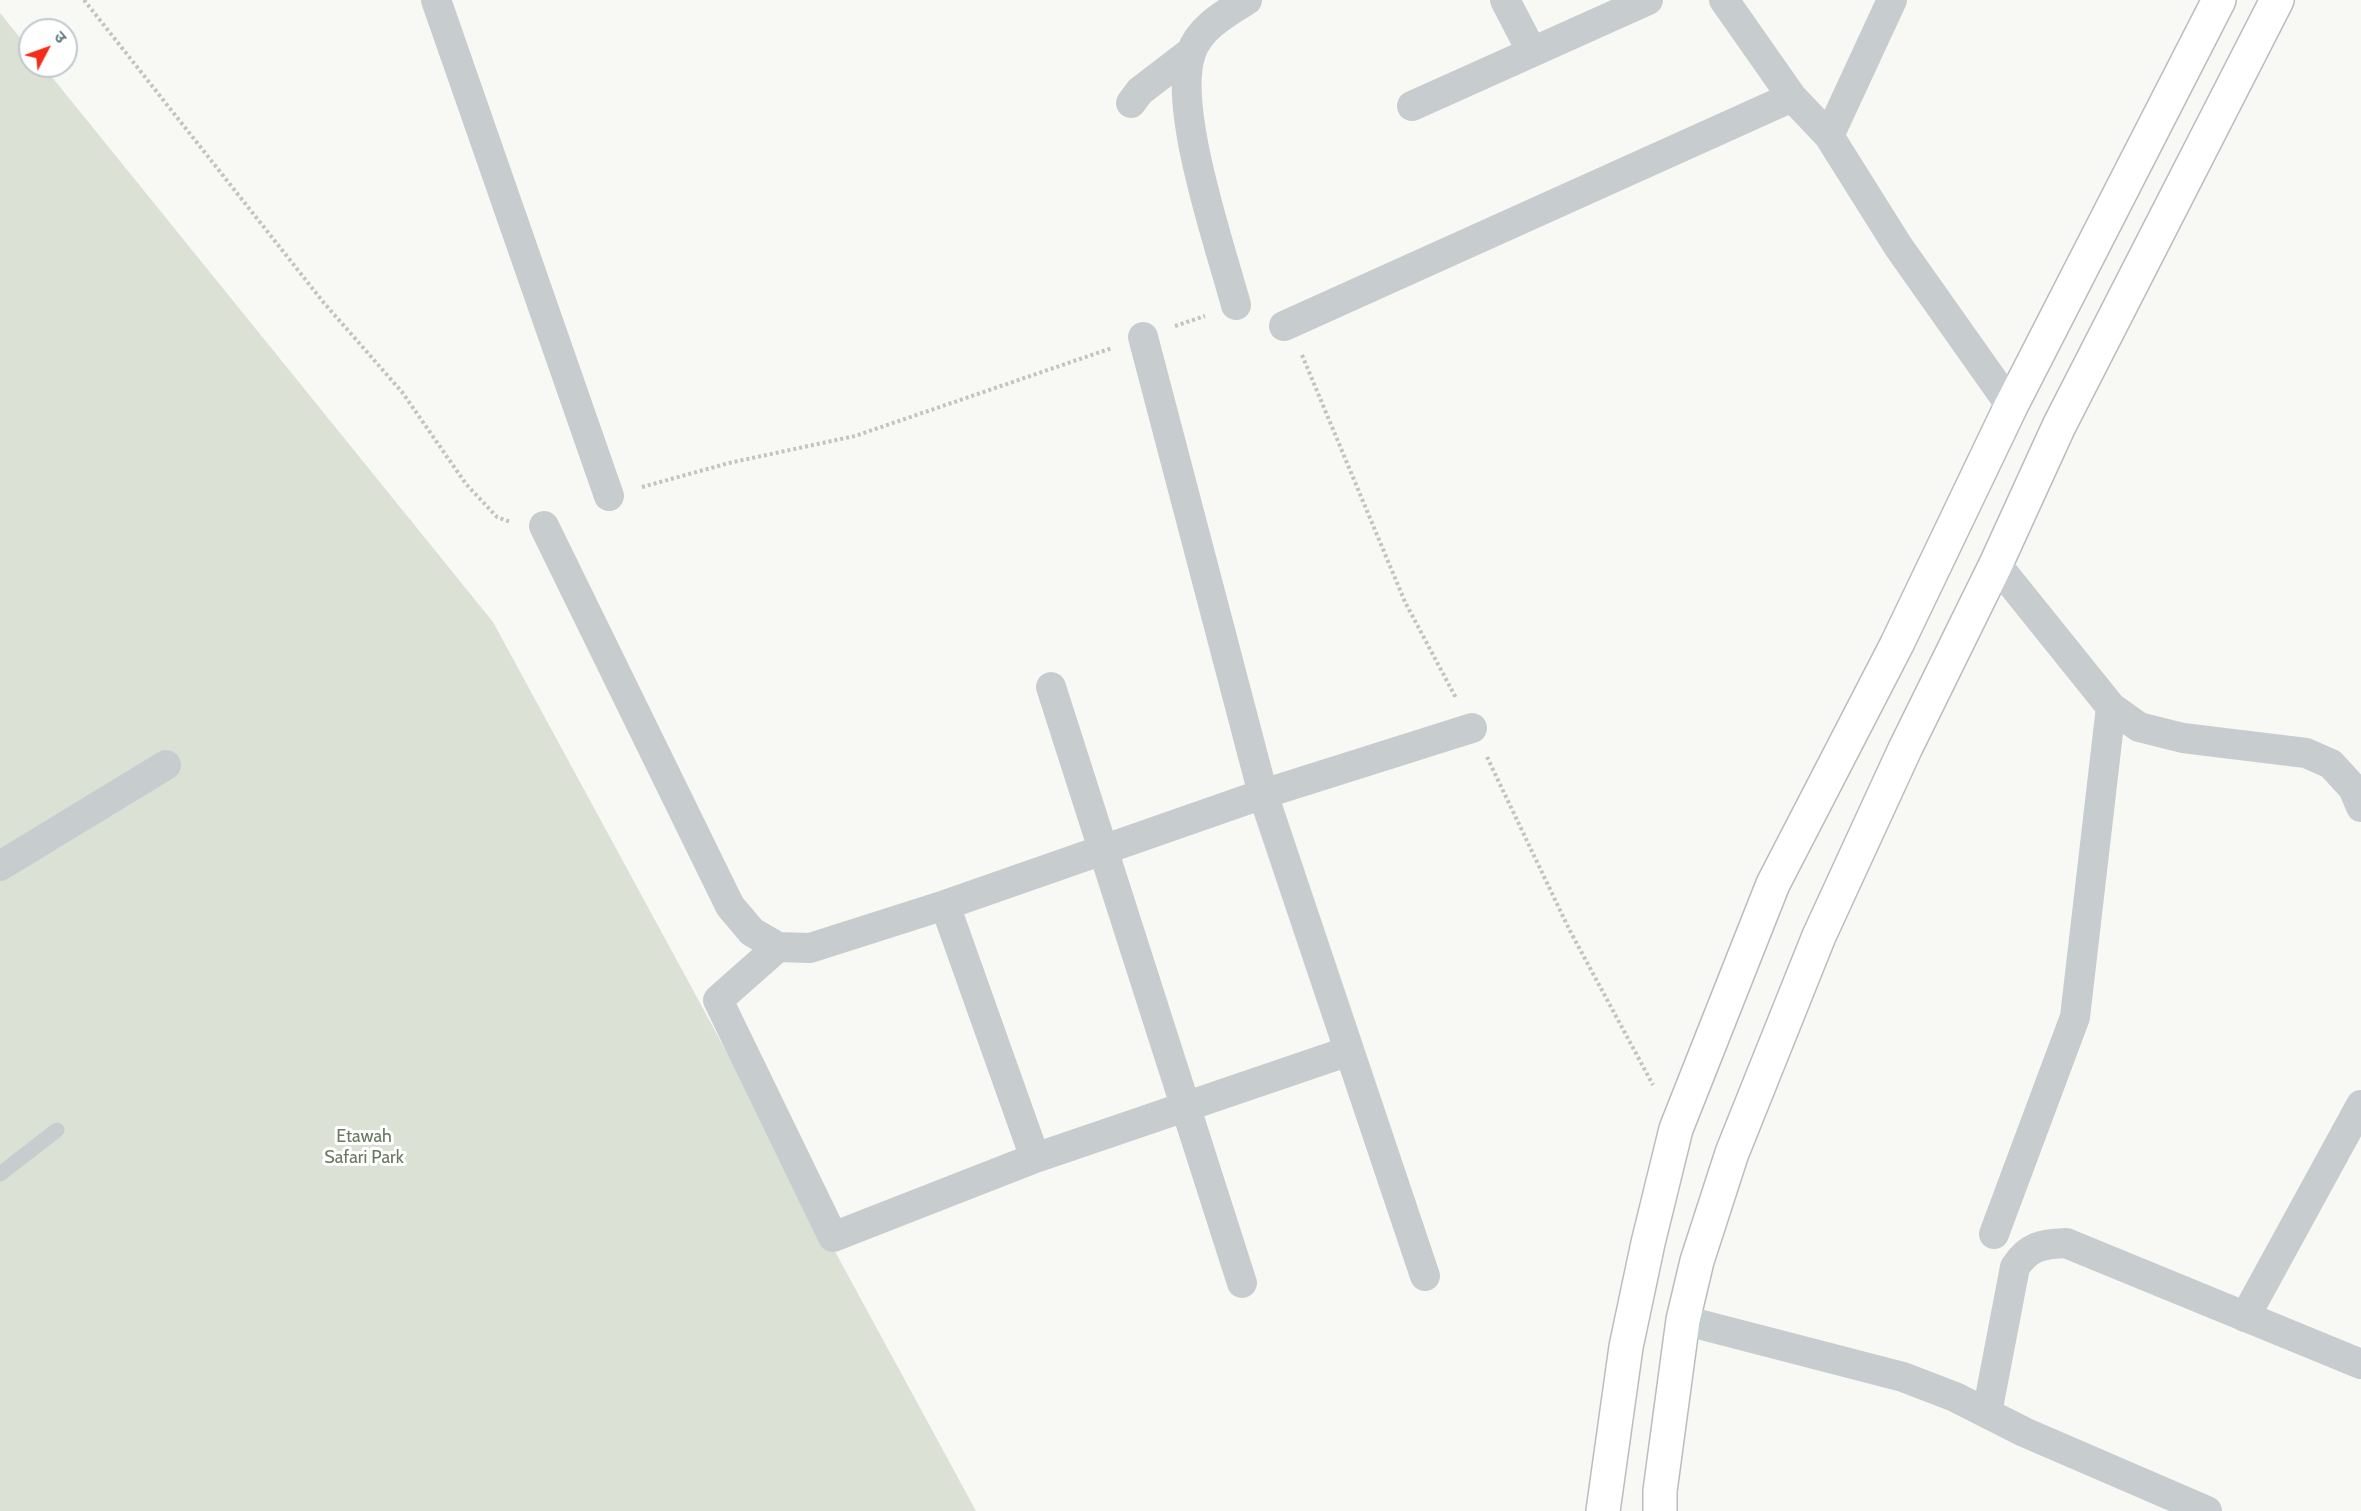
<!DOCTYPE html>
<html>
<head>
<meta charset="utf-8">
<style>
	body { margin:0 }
	#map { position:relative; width:2361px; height:1511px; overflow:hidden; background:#f8f8f5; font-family:Cabin,"Noto Sans Devanagari",sans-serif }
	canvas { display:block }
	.north { position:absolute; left:18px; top:18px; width:60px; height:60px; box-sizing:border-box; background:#fff; border:2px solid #bfc9cd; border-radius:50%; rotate:49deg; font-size:16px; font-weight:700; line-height:24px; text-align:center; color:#607983 }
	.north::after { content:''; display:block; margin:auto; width:21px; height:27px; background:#f42d19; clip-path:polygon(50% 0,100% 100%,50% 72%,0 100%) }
</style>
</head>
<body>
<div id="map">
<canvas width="2361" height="1511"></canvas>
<div class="north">उ</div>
</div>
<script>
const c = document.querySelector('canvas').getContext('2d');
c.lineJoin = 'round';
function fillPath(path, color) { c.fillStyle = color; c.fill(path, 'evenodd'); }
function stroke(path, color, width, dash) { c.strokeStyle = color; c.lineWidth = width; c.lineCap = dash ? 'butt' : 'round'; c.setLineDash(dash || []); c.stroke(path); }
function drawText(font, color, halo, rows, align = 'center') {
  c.font = font + ' Cabin,sans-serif'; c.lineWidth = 6; c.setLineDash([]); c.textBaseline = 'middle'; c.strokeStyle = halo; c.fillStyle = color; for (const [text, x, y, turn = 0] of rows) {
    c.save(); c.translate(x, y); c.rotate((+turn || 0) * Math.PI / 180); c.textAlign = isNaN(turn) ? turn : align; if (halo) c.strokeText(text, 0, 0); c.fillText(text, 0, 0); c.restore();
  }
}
fillPath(new Path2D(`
	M0,13L30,50V66H43L493,622L976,1511H0Z`), '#dbe1d5');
const primary = new Path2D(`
	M1603,1511L1626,1347L1648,1243L1676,1129L1773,884L1897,644L2011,406L2219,0
	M1660,1511V1491L1683,1320L1697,1261L1732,1153L1819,936L1905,749L1996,564L2059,426L2277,0`);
stroke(primary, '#b8bec0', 36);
stroke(new Path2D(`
	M84,0L324,303L402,392L466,484L497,517L511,522
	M1175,326L1205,316
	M1302,355L1405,602L1456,698
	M642,487L729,463L855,436L1112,348
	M1487,757L1569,929L1653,1085`), '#c0c4c5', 4, [3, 3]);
stroke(new Path2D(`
	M0,1174L57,1130`), '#c7cccf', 15);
stroke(new Path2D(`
	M436,0L609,496
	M1505,0L1532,52
	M1724,0L1792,97L1829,136L1898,246L2011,406
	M1131,103L1140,91L1191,52
	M1412,106L1648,0
	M1829,136L1892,0
	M1236,305C1220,246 1172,107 1191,53C1199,28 1226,13 1247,0
	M1284,326L1792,97
	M1143,337L1263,794L1425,1276
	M544,526L730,906L752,932L778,947L810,948L945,905L1263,794L1472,728
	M1996,564L2111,707L2139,727L2183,738L2306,753L2331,764L2353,788L2361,807
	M1051,687L1242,1283
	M0,866L166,765
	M945,905L1035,1158
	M778,947L718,1000L833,1237L1035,1158L1349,1051
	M1994,1234L2075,1017L2111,707
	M2245,1317L2361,1105
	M1683,1320L1903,1377L1955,1397L2024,1432L2207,1511
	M1987,1413L2015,1267C2029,1246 2042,1244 2066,1243L2361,1364`), '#c7cccf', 30);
stroke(primary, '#fff', 33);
drawText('18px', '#687a60', '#fff', [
	["Etawah",364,1137],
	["Safari Park",364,1158]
]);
</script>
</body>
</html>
